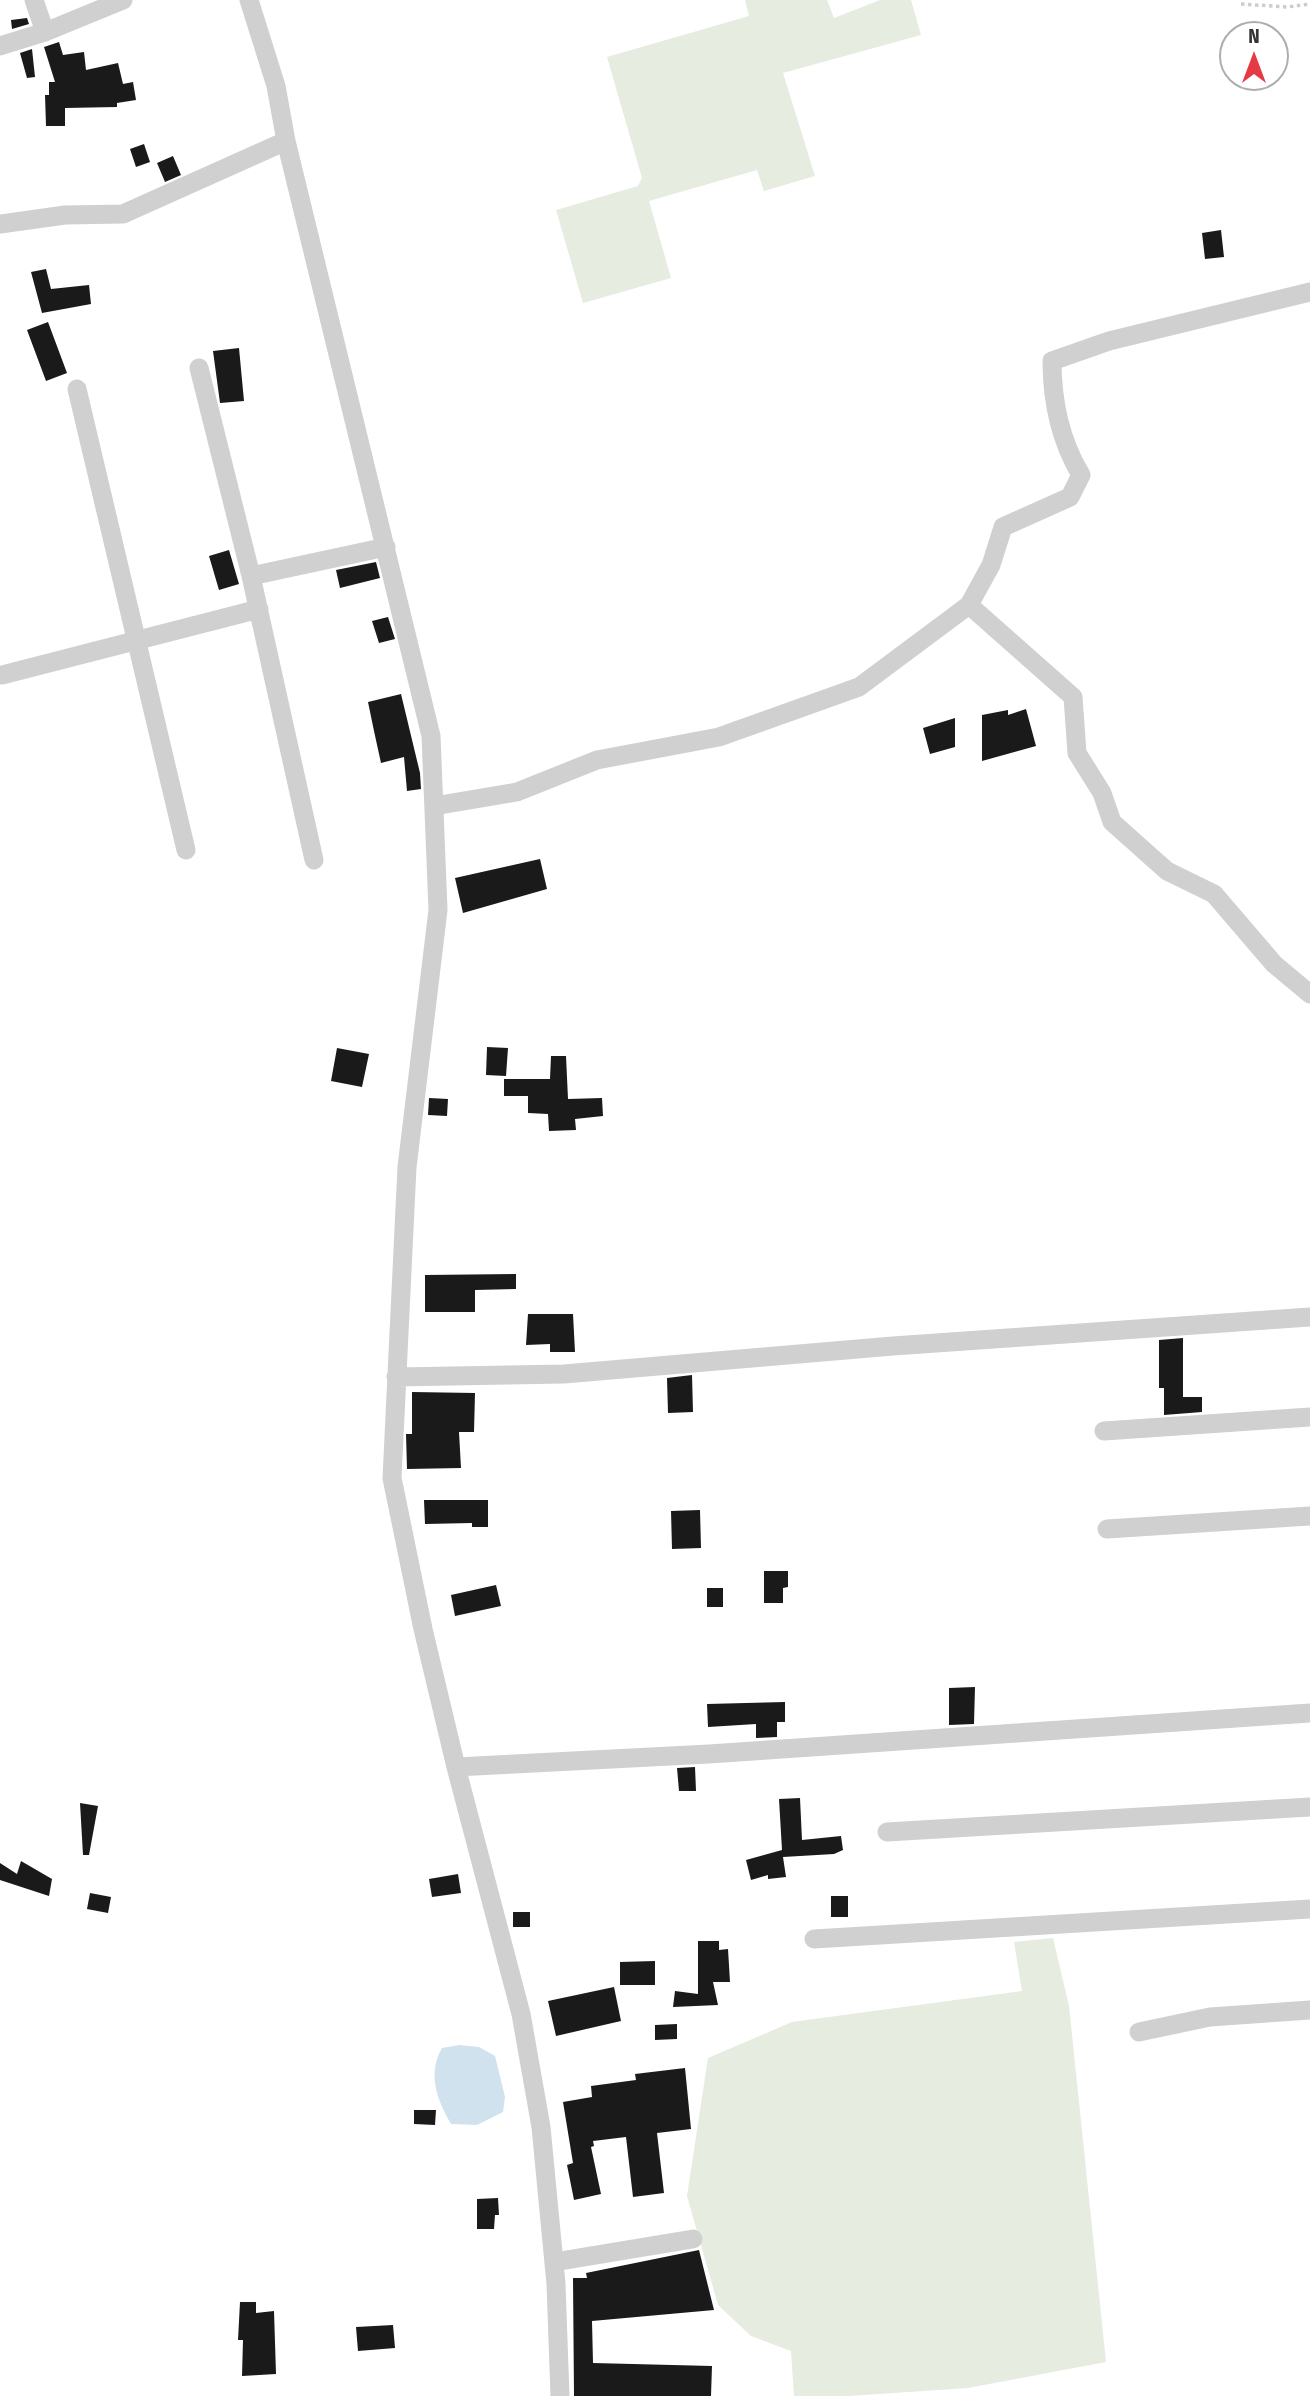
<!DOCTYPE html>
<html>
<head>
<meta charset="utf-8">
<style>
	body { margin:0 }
	#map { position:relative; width:1310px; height:2396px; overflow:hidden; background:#fff; font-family:"Fira Sans Condensed",sans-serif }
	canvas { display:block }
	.north { position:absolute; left:1219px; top:21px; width:70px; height:70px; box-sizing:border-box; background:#fff; border:2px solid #adadad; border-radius:50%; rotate:0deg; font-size:19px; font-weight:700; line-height:28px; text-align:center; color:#333 }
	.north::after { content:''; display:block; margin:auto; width:24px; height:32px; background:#e63946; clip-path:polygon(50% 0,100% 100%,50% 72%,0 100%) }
</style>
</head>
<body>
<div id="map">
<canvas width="1310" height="2396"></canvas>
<div class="north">N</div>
</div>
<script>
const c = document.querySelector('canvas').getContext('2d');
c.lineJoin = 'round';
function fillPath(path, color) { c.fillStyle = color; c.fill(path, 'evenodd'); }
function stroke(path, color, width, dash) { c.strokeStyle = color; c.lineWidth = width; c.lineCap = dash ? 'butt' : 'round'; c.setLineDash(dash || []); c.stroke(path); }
fillPath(new Path2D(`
	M745,0H827L834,18L880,0H911L921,35L783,73L815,176L764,191L757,170L649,201L671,278L583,303L556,210L638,186L642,178L607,57L749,16Z
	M1053,1938L1069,2006L1106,2362L968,2388L849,2396H794L791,2351L751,2336L718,2305L687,2196L708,2058L792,2022L1022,1991L1014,1942Z`), '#e6ecdf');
fillPath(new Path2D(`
	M459,2045L479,2047L495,2056L505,2097L503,2112L477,2125L451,2124C437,2100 427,2074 442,2048Z`), '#cfe2ee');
fillPath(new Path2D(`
	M27,18L29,24L12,29L11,20Z
	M59,42L63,55L84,52L86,70L118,63L123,84L133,82L136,100L117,103V107L65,108V126H46L45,95H49V82H55L44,47Z
	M32,49L35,77L27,78L20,53Z
	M144,144L150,162L136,167L130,149Z
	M173,156L181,175L165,182L157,163Z
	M1221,230L1224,257L1205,259L1202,233Z
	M46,269L51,289L89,285L91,304L42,313L31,272Z
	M48,322L67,373L46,381L27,330Z
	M239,348L244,401L220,403L213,351Z
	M229,550L239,584L219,590L209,556Z
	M376,562L380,578L340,588L336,570Z
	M388,617L395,639L379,643L372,621Z
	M401,694L420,773L421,789L407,791L404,757L381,763L374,731L368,702Z
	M1026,709L1036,746L982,761V715L1008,710V715Z
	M955,718V747L930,754L923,728Z
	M540,859L547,889L463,913L455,878Z
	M487,1047L508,1048L506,1076L486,1075Z
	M337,1048L369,1054L362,1087L331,1081Z
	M551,1056H566L568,1099L602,1098L603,1116L575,1119L576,1130L549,1131L548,1114L528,1113V1096H504V1079H550Z
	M429,1098L448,1099L447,1116L428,1115Z
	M516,1274V1289L475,1290V1312H425V1275Z
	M528,1314H573L575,1352H550V1344L526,1345Z
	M1183,1338V1397H1202V1412L1164,1415V1388H1159V1340Z
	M692,1375L693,1412L668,1413L667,1378Z
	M412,1392L475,1393L474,1432H459L461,1468L407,1469L406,1434H412Z
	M424,1500H488V1527H472V1523L425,1524Z
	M700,1510L701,1548L672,1549L671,1511Z
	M764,1571H788V1587L783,1588V1603H764Z
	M496,1585L501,1606L455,1616L451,1595Z
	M707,1588H723V1607H707Z
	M975,1687L974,1724L949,1725V1688Z
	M785,1702V1722H777V1737L756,1738V1724L708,1727L707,1704Z
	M695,1767L696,1791H679L677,1768Z
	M800,1798L802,1840L841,1836L843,1850L834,1854L783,1857L786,1877L768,1879V1875L751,1880L746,1860L782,1850L779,1799Z
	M80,1803L98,1806L89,1855H83Z
	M21,1861L52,1879L49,1896L0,1880V1863L17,1874Z
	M458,1874L461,1893L432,1897L429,1879Z
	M90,1893L111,1897L108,1913L87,1909Z
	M831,1896H848V1917H831Z
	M513,1912H530V1927H513Z
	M698,1941H719V1950L728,1949L730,1982H713L718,2005L673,2007L675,1991L698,1994Z
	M655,1961V1985H620V1962Z
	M614,1987L621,2021L556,2036L548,2001Z
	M677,2024V2039L655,2040V2025Z
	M685,2068L691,2129L657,2133L664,2193L633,2197L626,2137L593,2141L594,2146L591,2147L601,2194L574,2200L567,2165L573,2163L563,2102L592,2097L591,2086L636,2080L635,2074Z
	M414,2110H436L435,2125L414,2124Z
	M498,2198L499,2215H495L494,2229H477V2199Z
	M699,2250L714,2310L592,2321L593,2363L712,2366L711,2396H574L573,2278H587L586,2273Z
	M240,2302H256V2313L274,2311L276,2374L242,2376L243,2340H238Z
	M393,2325L395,2348L358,2351L356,2327Z`), '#1a1a1a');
stroke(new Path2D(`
	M1241,4L1287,7L1310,4`), '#cdcdcd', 3.5, [3.5, 3.5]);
stroke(new Path2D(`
	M34,0L45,32
	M249,0L276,86L286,141L431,736L438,910L407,1167L392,1478L423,1629L456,1767L521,2014L541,2127L556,2284L560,2396
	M0,46L45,32L123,0
	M0,224L65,215L123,214L286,141
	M199,368L251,576
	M77,389L186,850
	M969,605L1073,697L1077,753L1102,793L1112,822L1167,871L1214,894L1274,964L1310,994
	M2,675L259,609
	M434,806L517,792L597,760L719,737L859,687L969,605L991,565L1003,527L1070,497L1081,475C1060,440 1052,401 1052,361L1109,341L1310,292
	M314,860L251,576L386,547
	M396,1377L564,1374L893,1346L1310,1317
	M1104,1431L1310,1417
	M1107,1529L1310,1516
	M456,1767L709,1754L1310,1713
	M887,1832L1310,1807
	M814,1939L1310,1909
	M1139,2032L1210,2017L1310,2010
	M554,2262L693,2239`), '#d0d0d0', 19);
</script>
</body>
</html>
